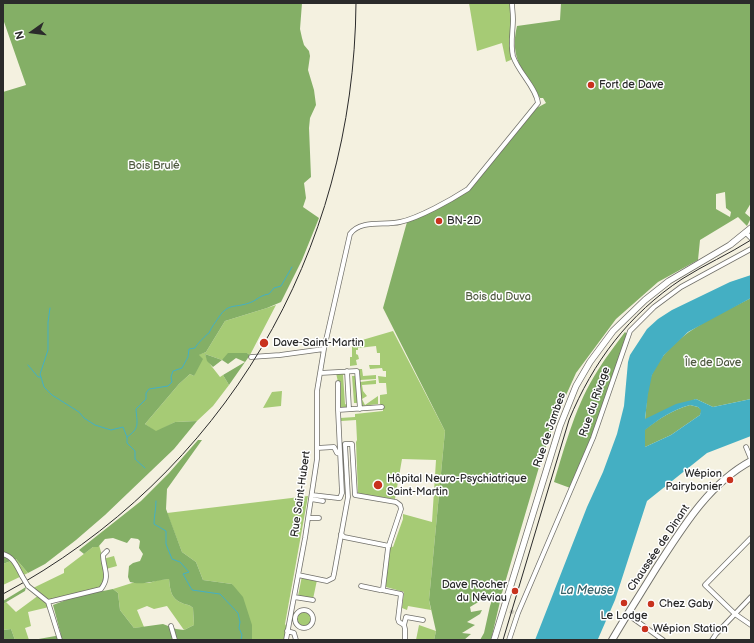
<!DOCTYPE html>
<html>
<head>
<meta charset="utf-8">
<style>
	body { margin:0 }
	#map { position:relative; width:754px; height:643px; overflow:hidden; background:#f4f1e0; font-family:"Balsamiq Sans",sans-serif }
	canvas { display:block }
	.frame { position:absolute; inset:0; border:4px solid #2b2b2b; pointer-events:none }
	.north { position:absolute; left:12px; top:12px; width:40px; height:40px; -webkit-text-stroke:3px #fff; paint-order:stroke; rotate:256deg; font-size:11px; font-weight:700; line-height:16px; text-align:center; color:#2b2b2b }
	.north::after { content:''; display:block; margin:auto; width:14px; height:18px; background:#2b2b2b; clip-path:polygon(50% 0,100% 100%,50% 72%,0 100%) }
</style>
</head>
<body>
<div id="map">
<canvas width="754" height="643"></canvas>
<div class="frame"></div>
<div class="north">N</div>
</div>
<script>
const c = document.querySelector('canvas').getContext('2d');
c.lineJoin = 'round';
function fillPath(path, color) { c.fillStyle = color; c.fill(path, 'evenodd'); }
function stroke(path, color, width, dash) { c.strokeStyle = color; c.lineWidth = width; c.lineCap = dash ? 'butt' : 'round'; c.setLineDash(dash || []); c.stroke(path); }
function drawText(font, color, halo, rows, align = 'center') {
  c.font = font + ' "Balsamiq Sans",sans-serif'; c.lineWidth = 3; c.setLineDash([]); c.textBaseline = 'middle'; c.strokeStyle = halo; c.fillStyle = color; for (const [text, x, y, turn = 0] of rows) {
    c.save(); c.translate(x, y); c.rotate((+turn || 0) * Math.PI / 180); c.textAlign = isNaN(turn) ? turn : align; if (halo) c.strokeText(text, 0, 0); c.fillText(text, 0, 0); c.restore();
  }
}
fillPath(new Path2D(`
	M469,3H510L513,59L506,62L502,43L477,51Z
	M276,305L250,355L247,353L222,360L205,354C208,363 214,369 220,377L223,375L229,385L213,406L197,421L175,422L156,432L145,424L179,384L190,374L194,376L198,355L206,352L225,321L267,308Z
	M393,331L445,431L429,600L431,610L408,606L407,610L402,608L404,592L386,587V574L390,546L393,547L403,519V514L432,522L436,460L402,459L395,499L358,494L356,442L357,440L356,420L341,421L340,418L355,417V414L383,411V406L380,404V395L387,394L386,383H379L378,376L386,377V371H383L382,368L370,369L369,365H380V353H377L376,346L358,348V350H356V354L358,355L359,359L356,360L357,365L350,366V357H352V343Z
	M359,369H362L363,376L376,375V379L360,380Z
	M336,373H344L346,374L343,375L345,404L347,405L346,408L340,407L341,382H338Z
	M352,376H356V380H355L357,382L358,403H354Z
	M376,380V384L362,385L363,391L367,396L362,399L365,405L378,396V404L362,406L360,382Z
	M282,391L281,406L263,408L272,392Z
	M308,496L285,624L287,627L285,640H251L252,639L232,584L203,580L196,562L182,552L167,513Z
	M99,545L103,559L114,556L117,566L106,569L103,587L48,602L49,607L28,612L31,626L25,628L29,640H15L11,629L3,630V604L6,602L16,612L39,595L31,589L64,573V569L93,547Z
	M16,559L28,573L3,585V564Z
	M302,576L317,580L313,599L298,596Z
	M169,579C170,590 171,599 182,603C186,605 189,604 193,608L194,625L184,630L167,606L154,609L147,606L137,610L144,627L134,628L120,610L118,593L113,589L132,583H149L158,580Z
	M297 619a7 7 0 1 1 14 0a7 7 0 1 1-14 0Z
	M419,625L436,631L434,640H416Z`), '#a6cb75');
fillPath(new Path2D(`
	M3,3H302L300,29L302,38L304,45L309,51L310,56L308,70L314,90L316,105L310,118L309,128L311,177L304,183L306,198L303,207L319,218L302,260L281,302L267,308L225,321L206,352L199,355L203,359L194,376L190,374L179,384L145,424L156,431L175,422L197,421L174,449L105,515L76,540L45,564L28,573L16,559L3,564V92L26,85L3,19Z
	M561,3H751V203L745,213L751,218L747,226L738,217L700,240L698,260L658,282L616,319L576,373L558,413L542,457L502,593L491,640H480L484,633L490,606L492,600L490,595L470,607L471,612L482,610L480,614L467,622L475,625L462,633L471,634L464,640H434L436,631L429,600L445,431L383,308L407,222L448,202L468,191L533,110L546,103L543,98H540C524,72 509,59 517,26L560,20ZM725,192L726,208L731,212L730,217L716,209V194Z
	M751,298V399L713,407L696,399L645,420C647,406 646,387 652,374C671,334 714,317 751,298Z
	M625,332L629,336L573,489L554,482C566,443 576,404 598,370C606,357 616,344 625,332Z
	M228,353H247L250,355L229,385L223,375L245,362L236,358L228,364L222,360L213,367L207,361L205,354L222,360Z
	M690,405L698,407L702,410L700,415L671,435L645,447L644,430C659,419 672,410 690,405Z
	M198,440H202L167,489L166,509L182,552L196,562L203,580L232,584L243,597L252,625V639L33,640L61,635L53,605L74,597L113,589L118,593L120,610L134,628L163,624L176,629L184,630L194,625L193,608C189,604 186,605 182,603C171,599 170,590 169,579C156,580 142,586 130,582L128,577L129,566L133,563L140,561L143,554L139,548L140,541L138,539L131,538L127,543L113,538L105,539L98,547H93L84,554L79,550L141,501L169,473Z
	M26,587L25,591L3,604V601Z
	M11,629L15,640H3V630Z`), '#84af66');
fillPath(new Path2D(`
	M751,275V298L688,332L664,355L652,375L648,394L645,419L676,404L696,399L713,407L751,399V436L707,453L647,501L615,600L598,639L599,640H535L587,507L603,472L617,434L624,406L628,362L630,355L647,329L658,319L672,310L730,282ZM690,405L698,407L701,410L700,415L671,435L645,447V430C659,419 672,410 690,405Z`), '#44afc3');
stroke(new Path2D(`
	M50,308L48,322V350L40,374L44,387L52,395L79,412L84,418L95,425L111,430L123,427L127,437
	M28,365L38,377H41
	M145,468L135,459V451L127,443V437C140,428 137,424 136,409L146,399V393L149,389L168,386L172,382L171,377L173,371L182,368L188,357L189,349L195,348C196,345 207,334 209,333C212,326 215,323 219,317C228,303 235,308 249,303C256,301 260,295 269,294L274,288L281,286L292,267
	M156,501C156,510 154,516 154,524L166,531V544L172,559L180,562L189,572L183,574L192,590L220,594L238,613L240,622L239,628L242,635L241,640`), '#44afc3', 1);
stroke(new Path2D(`
	M510,611L515,613`), '#ccc9bc', 4, [4, 2]);
const minor = new Path2D(`
	M746,233L751,238
	M251,357L280,355L324,349
	M347,371L349,409
	M320,373L357,371L360,409
	M338,410L382,407
	M746,447L751,459
	M317,448L334,447L337,453L340,454
	M312,495L338,498H340L342,493L338,410V383
	M311,499L323,501
	M308,518H319
	M341,534L344,537L389,546
	M751,538L705,585L735,614L751,625
	M3,554C14,557 17,567 22,576
	M298,575L327,581L333,578L334,574L348,497L345,444H352L355,495L396,502L400,505L401,509L388,548L383,589L380,590L361,586
	M28,586L48,602L60,640
	M382,590L401,594L398,619L399,622L404,625L405,629V640
	M294,597L313,600
	M48,602L101,589C111,576 103,568 103,555L107,551
	M295 619a9 9 0 1 1 18 0a9 9 0 1 1-18 0Z
	M627,614L663,640
	M404,625L406,617L423,620
	M171,626L175,640
	M287,631L294,633L296,640
	M286,640L305,538L317,459V391L324,349L350,234C361,219 384,226 400,222C419,218 451,200 468,189L538,103C536,87 518,72 513,56C510,44 513,31 513,19C513,13 512,8 512,3
	M509,640L518,613L593,438L630,331L654,307L681,287L751,249
	M712,640L716,634L751,597`);
const secondary = new Path2D(`
	M494,640L560,426L576,386L590,362L613,331L645,300L669,281L730,245L751,228`);
const primary = new Path2D(`
	M612,640C626,616 641,593 655,570C681,530 708,484 751,461`);
stroke(minor, '#71706a', 5.5);
stroke(secondary, '#71706a', 7);
stroke(primary, '#71706a', 8);
stroke(minor, '#fff', 4);
stroke(secondary, '#fff', 5.5);
stroke(primary, '#fff', 6);
stroke(new Path2D(`
	M3,594C224,475 354,253 356,3
	M503,640L569,420C593,362 629,314 682,279C704,265 729,254 751,240`), '#2b2b2b', 1);
const minorBridge = new Path2D(`
	M22,576L28,586`);
stroke(minorBridge, '#71706a', 5.5, []);
stroke(minorBridge, '#fff', 4);
for (const [x, y, r, color] of [
	[591,85,4,"#c8321e"],
	[439,221,4,"#c8321e"],
	[264,343,5,"#c8321e"],
	[730,480,4,"#c8321e"],
	[378,485,5,"#c8321e"],
	[515,591,4,"#c8321e"],
	[624,603,4,"#c8321e"],
	[651,604,4,"#c8321e"],
	[645,629,4,"#c8321e"]
]) { const dot = new Path2D(); dot.arc(x, y, r, 0, 2 * Math.PI); c.fillStyle = color; c.fill(dot); stroke(dot, '#fff', 1.5); }
drawText('11px', '#2b2b2b', '#fff', [
	["Fort de Dave",599,85],
	["BN-2D",447,221],
	["Dave-Saint-Martin",273,343],
	["Wépion",722,474,"right"],
	["Pairybonier",722,487,"right"],
	["Hôpital Neuro-Psychiatrique",387,479],
	["Saint-Martin",387,492],
	["Dave Rocher",507,585,"right"],
	["du Néviau",507,598,"right"],
	["Chez Gaby",659,604],
	["Le Lodge",624,616,"center"],
	["Wépion Station",653,629]
], 'left');
drawText('11px', '#505b41', '#fff', [
	["Bois Brulé",154,166],
	["Bois du Duva",498,297],
	["Île de Dave",713,363]
]);
drawText('11px', '#2b2b2b', '#fff', [
	["Rue du Rivage",595,402,-71],
	["Rue de Jambes",550,430,-71],
	["Rue Saint-Hubert",301,494,-82],
	["Chaussée de Dinant",659,548,-56]
]);
drawText('italic 12px', '#356068', '#fff', [
	["La Meuse",587,591]
]);
</script>
</body>
</html>
